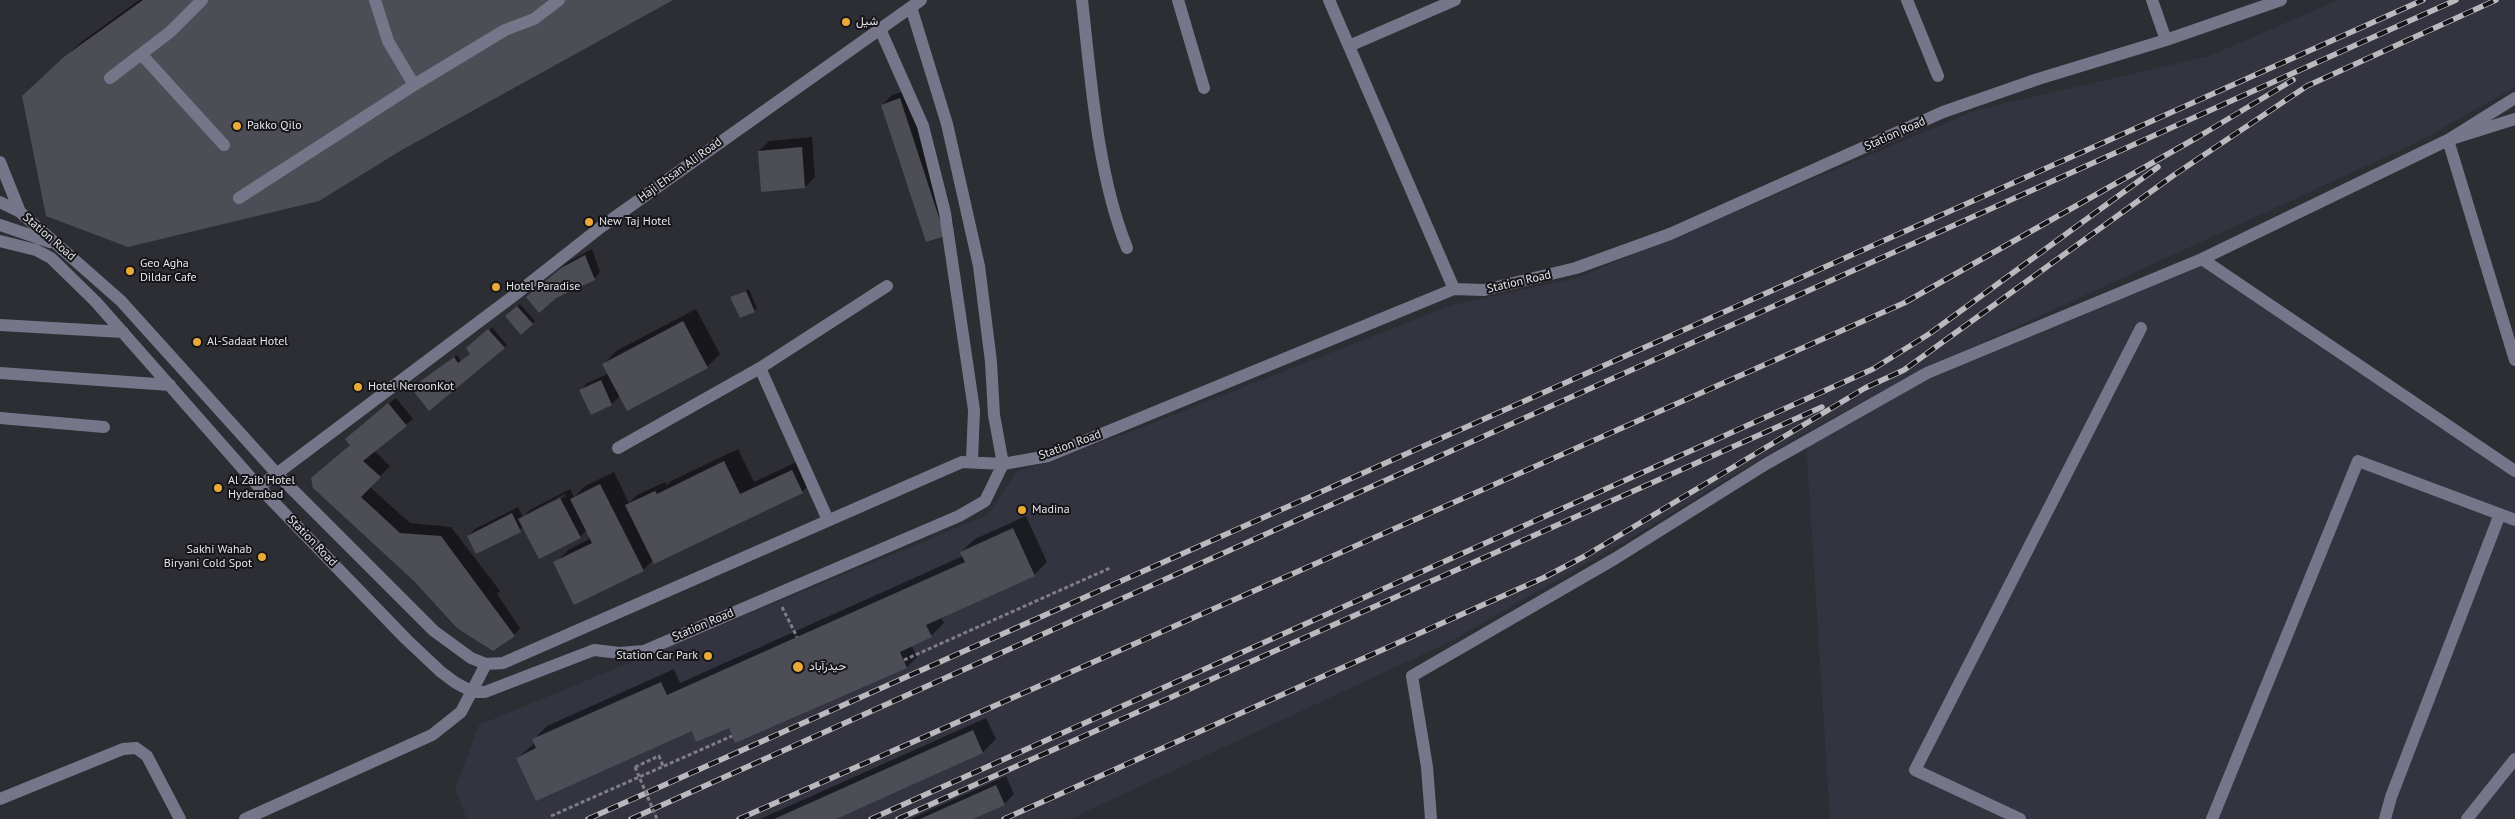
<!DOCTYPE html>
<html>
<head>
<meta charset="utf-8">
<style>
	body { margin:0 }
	canvas { display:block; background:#2d2d34 }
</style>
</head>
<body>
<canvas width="2515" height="819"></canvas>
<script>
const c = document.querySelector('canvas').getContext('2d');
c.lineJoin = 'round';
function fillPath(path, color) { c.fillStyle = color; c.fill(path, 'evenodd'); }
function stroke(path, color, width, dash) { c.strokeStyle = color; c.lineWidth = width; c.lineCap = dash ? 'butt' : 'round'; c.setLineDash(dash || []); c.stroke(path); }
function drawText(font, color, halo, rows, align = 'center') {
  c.font = font + ' "PT Sans",Vazirmatn,sans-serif'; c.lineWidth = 4; c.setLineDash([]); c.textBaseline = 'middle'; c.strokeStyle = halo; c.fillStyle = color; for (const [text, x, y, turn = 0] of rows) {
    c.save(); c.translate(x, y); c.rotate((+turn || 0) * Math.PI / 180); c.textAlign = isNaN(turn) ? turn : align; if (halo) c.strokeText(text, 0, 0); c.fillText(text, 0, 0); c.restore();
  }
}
fillPath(new Path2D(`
	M2338,0H2515V87L2416,143L1916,373L1797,437L1627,540L1451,641L1070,819H467L455,789L479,725L988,515L1016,472L1125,434L1452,305L1577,278L1977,110L2210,56Z
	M2202,259L2515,465V819H1830L1806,441L1927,373Z`), '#343441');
fillPath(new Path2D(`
	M139,0H671L37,83L80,43Z
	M910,89L954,225L944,235L882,105L892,95Z
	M812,137L815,177L805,187L759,151L769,141Z
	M592,249L600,272L594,279L534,291L568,262Z
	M749,289L757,308L754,311L732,297Z
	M520,304L535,321L521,333L509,313Z
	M696,309L720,354L707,367L620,396L612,404L591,413L581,390L587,383L608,374L603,365L616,351Z
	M492,327L507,345L458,385L443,365L457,355L461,361L472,353Z
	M396,398L413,419L374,450L390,466L370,487L410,523L451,527L500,591L497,594L520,628L514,635L415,580L312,478L351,444L353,432Z
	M738,449L754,482L805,458L815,479L802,492L653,560L643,570L555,563L568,550L591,538L587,530L580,537L524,527L476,552L468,536L475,529L518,507L523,517L530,510L570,489L574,497L585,486L614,472L629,503L637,495L665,482L667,485L671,481ZM565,494L566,496L530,515V512Z
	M1026,516L1047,562L1034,575L941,617L944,623L931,636L911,645L917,657L907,667L736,741L729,726L692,730L517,758L535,743L534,739L547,726L674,669L680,683L963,556L961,552L975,539Z
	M986,718L996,739L983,752L833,819H760Z
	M1006,776L1014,794L1004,804L970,819H910Z`), '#0007');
fillPath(new Path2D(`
	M143,0H673L400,151L319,201L128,247L46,216L22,96L65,56Z
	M900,98L945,236L926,242L881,105Z
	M802,147L805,188L761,192L758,151Z
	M585,255L595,280L556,298L539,313L526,297L561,268Z
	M746,291L755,312L740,318L730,297Z
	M517,306L533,324L521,335L505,316Z
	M683,321L708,368L627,411L602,364Z
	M488,329L505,348L429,411L411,388L454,357L458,363L470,354L466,348Z
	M601,380L612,405L591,415L579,390Z
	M388,403L407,426L363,461L381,477L361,497L400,533L441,536L515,636L493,651L457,628L414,581L313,488L311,478L350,445L345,439Z
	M724,461L740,494L792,470L803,493L654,564L625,505L655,491L657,494Z
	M600,484L644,571L574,605L553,562L592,543L570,499Z
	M560,498L581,538L539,559L518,519Z
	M512,513L521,532L476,554L467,536Z
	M1013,528L1035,576L926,625L932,637L900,652L907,668L735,743L729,728L696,742L692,731L536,801L516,758L536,748L532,739L661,682L667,695L965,562L960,552Z
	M973,730L983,753L836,819H774Z
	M996,785L1005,805L973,819H920Z`), '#4d4d56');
stroke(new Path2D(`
	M782,607L797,637
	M904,660L1110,568
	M635,767L659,756L663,766
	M551,816L732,736`), '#7e7e84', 3, [4, 2.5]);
stroke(new Path2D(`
	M375,0L388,41L414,85
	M1082,0C1091,79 1097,174 1127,248
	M1178,0L1204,88
	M1329,0L1454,289
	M1907,0L1938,76
	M2152,0L2166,40
	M911,7L947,124L979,266L991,362L994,415L1003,464
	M880,29L923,126L945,213L974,410L972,461
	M1349,46L1455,0
	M142,55L224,145
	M110,78L170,32L202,0
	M2515,119L2448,140L2515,360
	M0,162L20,212
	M239,198L414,85L505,30L534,19L559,0
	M0,202L20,212L121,301L278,475L434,631L471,658L486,664L503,663L962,462L1003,464L1048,456L1454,289L1484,290L1576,268L1670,234L1943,112L2038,79L2166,40L2281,0
	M0,225L50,242
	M0,241L36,250L51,258L96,302L259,487L406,639L441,672L456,683L473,692H485L594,650L620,653L644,651L959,516L985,501L1003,464
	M2202,259L2515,471
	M0,325L123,332
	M760,368L887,286
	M0,373L170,385
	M0,418L104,427
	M618,448L760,368L828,520
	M259,487L512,297L601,227L921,0
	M0,799L123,749L136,748L147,756L180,819
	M245,819L432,735L461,712L486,664
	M1431,819L1427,767L1412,676L1616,558L1766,464L1927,373L2202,259L2448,140L2515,98
	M2020,819L1915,770L2141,328
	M2212,819L2358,461L2515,520
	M2385,819L2391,797L2500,514
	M2467,819L2515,759`), '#76768a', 12);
const rail = new Path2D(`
	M588,819L2423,0
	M631,819L2456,0
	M739,819L1904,303L2198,137L2293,80
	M871,819L1873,369L1929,334L2158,167
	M898,819L1822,407
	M1004,819L1543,578L1585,556L1865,388L1904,370L2174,175L2307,86L2496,0`);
stroke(rail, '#b9b9be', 5.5);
stroke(rail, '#151519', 4, [11]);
stroke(new Path2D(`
	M635,767L657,819`), '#7e7e84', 3, [4, 2.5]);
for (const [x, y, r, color] of [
	[846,22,5,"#eba93a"],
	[237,126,5,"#eba93a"],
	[589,222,5,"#eba93a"],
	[130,271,5,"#eba93a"],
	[496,287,5,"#eba93a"],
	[197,342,5,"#eba93a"],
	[358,387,5,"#eba93a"],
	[218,488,5,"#eba93a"],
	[1022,510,5,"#eba93a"],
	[262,557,5,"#eba93a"],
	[708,656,5,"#eba93a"],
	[798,667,6,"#eba93a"]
]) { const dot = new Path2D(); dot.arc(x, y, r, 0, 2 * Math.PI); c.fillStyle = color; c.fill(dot); stroke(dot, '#151519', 2); }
drawText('12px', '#e4e4e9', '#151519', [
	["شیل",856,22],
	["Pakko Qilo",247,126],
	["New Taj Hotel",599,222],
	["Geo Agha",140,264],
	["Dildar Cafe",140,278],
	["Hotel Paradise",506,287],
	["Al-Sadaat Hotel",207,342],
	["Hotel NeroonKot",368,387],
	["Al Zaib Hotel",228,481],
	["Hyderabad",228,495],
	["Madina",1032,510],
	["Sakhi Wahab",252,550,"right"],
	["Biryani Cold Spot",252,564,"right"],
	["Station Car Park",698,656,"right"],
	["حیدرآباد",809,667]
], 'left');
drawText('12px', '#e4e4e9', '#151519', [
	["Station Road",1895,134,-24],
	["Haji Ehsan Ali Road",680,170,-36],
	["Station Road",49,237,41],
	["Station Road",1519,282,-13],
	["Station Road",1070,445,-20],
	["Station Road",312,541,46],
	["Station Road",703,625,-23]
]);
</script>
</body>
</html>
